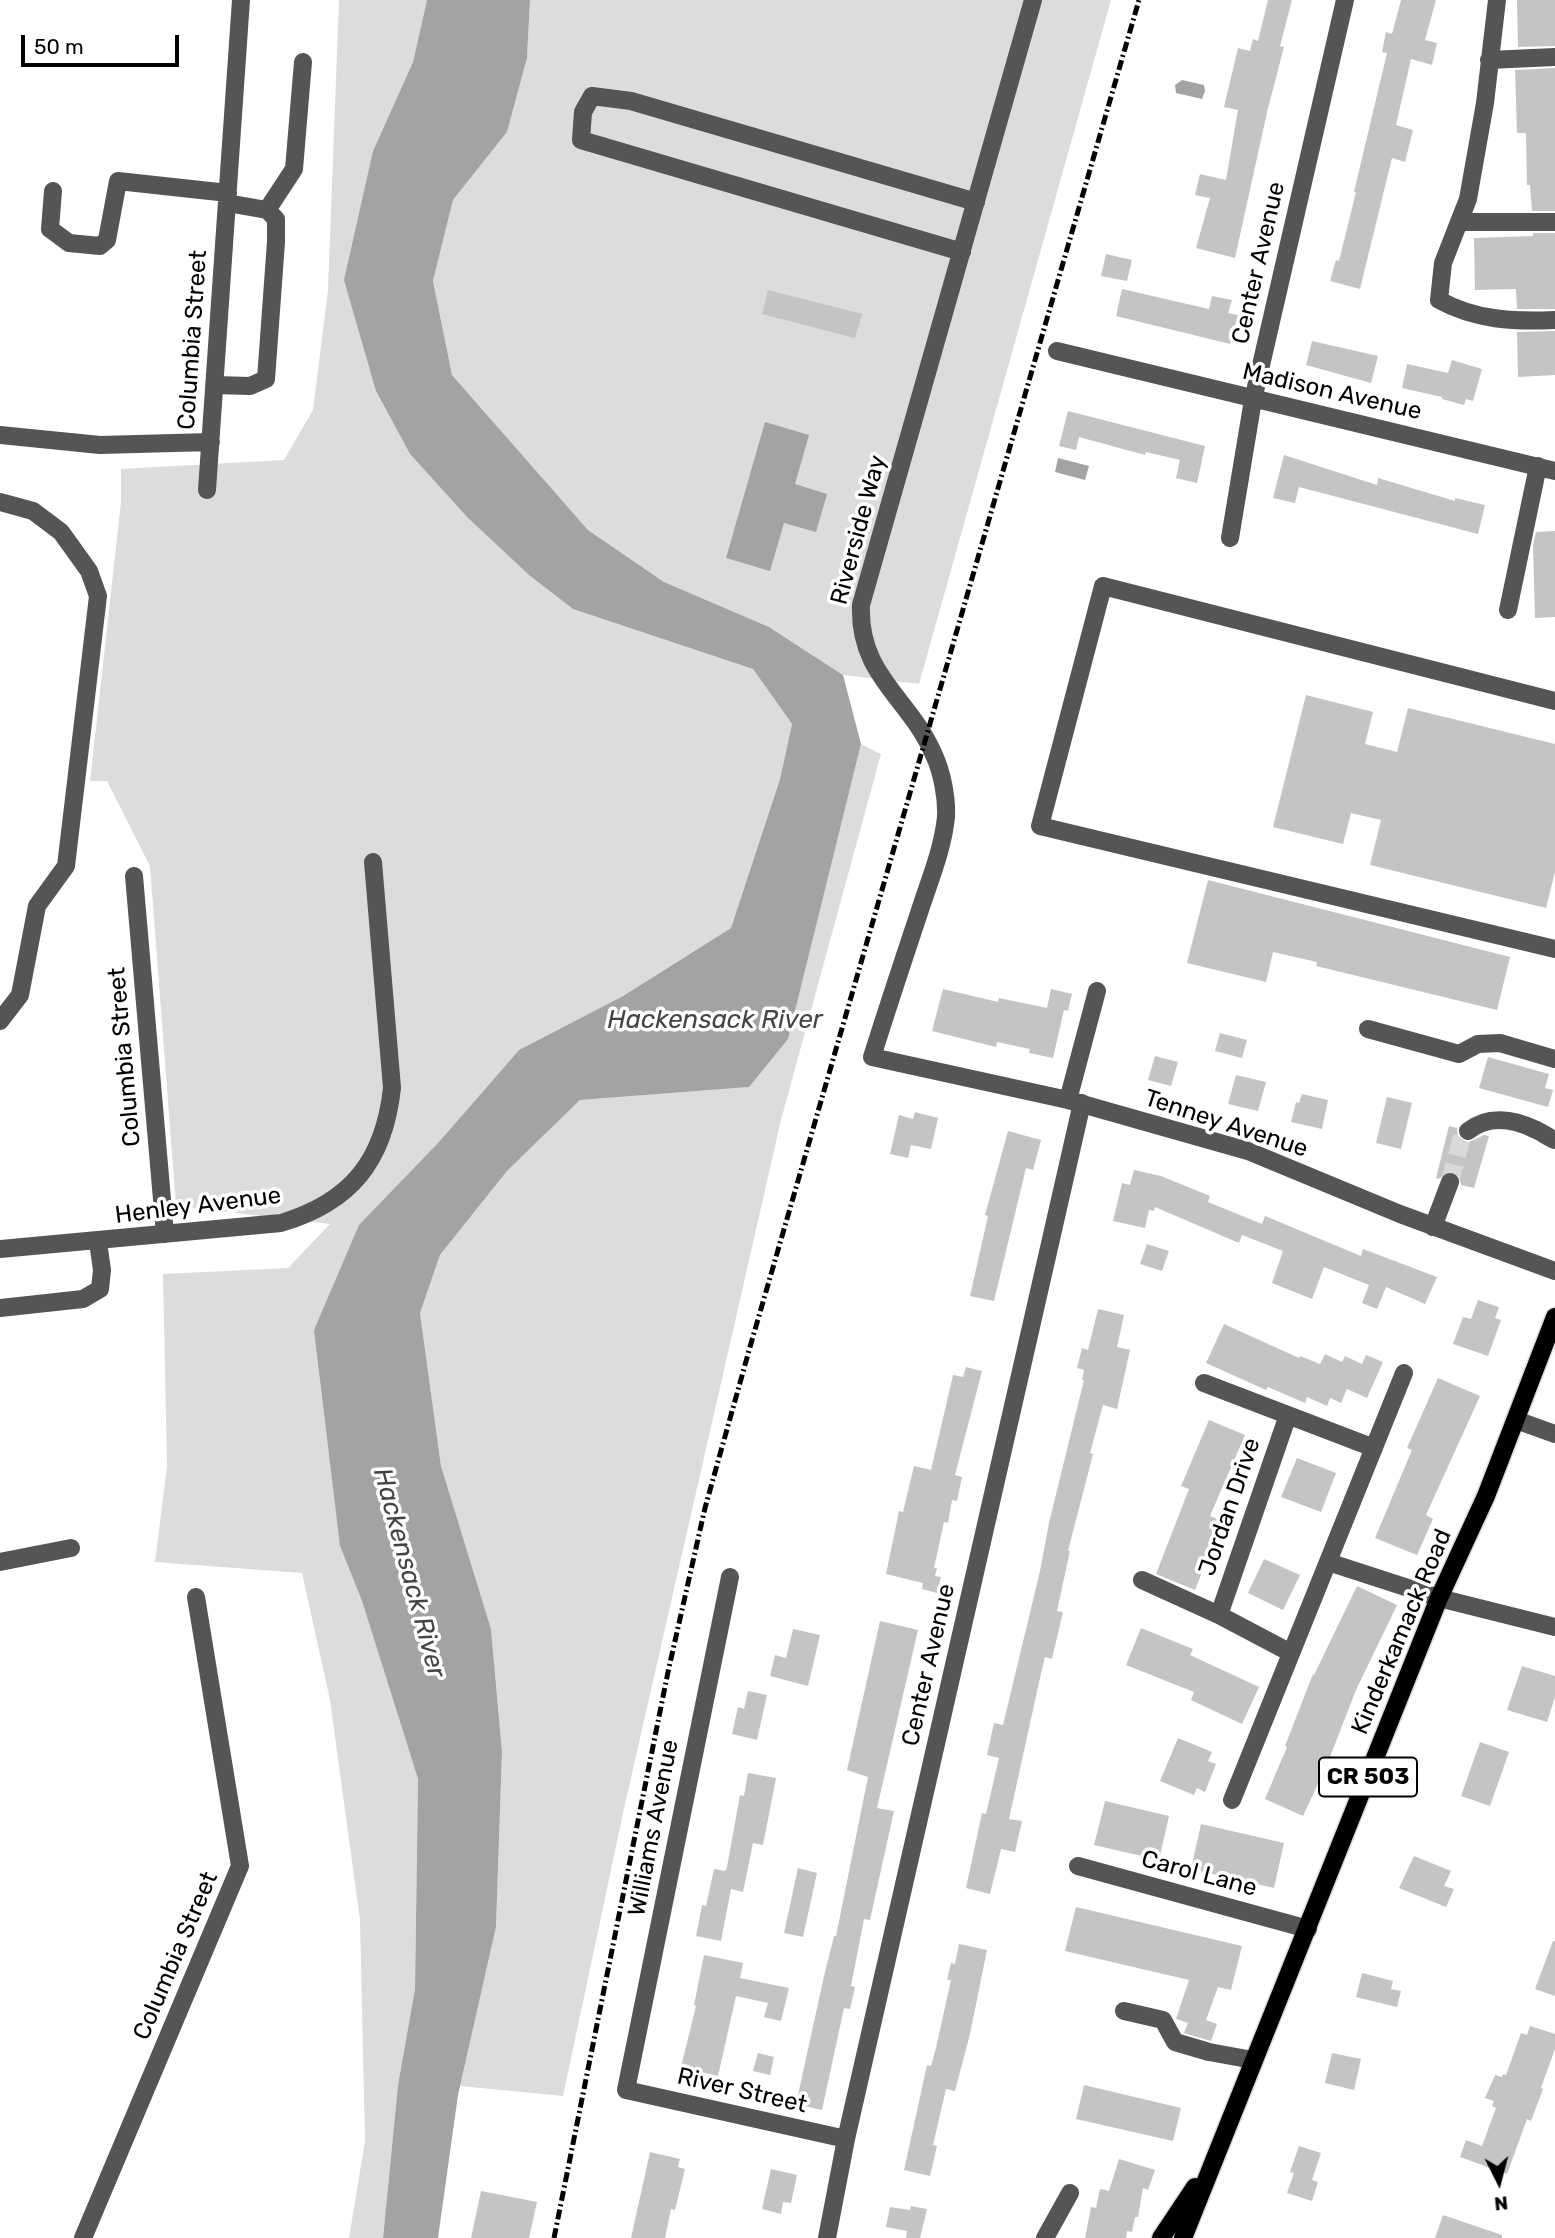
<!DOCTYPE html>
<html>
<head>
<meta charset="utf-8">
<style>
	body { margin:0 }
	#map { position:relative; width:1555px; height:2238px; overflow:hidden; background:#fff; font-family:Rubik,sans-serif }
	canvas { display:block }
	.north { position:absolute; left:1464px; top:2147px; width:70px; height:70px; -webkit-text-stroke:5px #fff; paint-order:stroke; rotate:174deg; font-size:19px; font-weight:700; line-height:28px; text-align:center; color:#000 }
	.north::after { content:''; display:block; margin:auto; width:24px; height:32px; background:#000; clip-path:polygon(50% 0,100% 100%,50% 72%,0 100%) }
	.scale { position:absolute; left:21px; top:35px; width:158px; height:32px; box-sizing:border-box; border:4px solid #000; border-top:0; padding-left:9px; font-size:21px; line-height:24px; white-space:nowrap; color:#000; -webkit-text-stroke:5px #fff; paint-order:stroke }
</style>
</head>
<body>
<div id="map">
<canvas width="1555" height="2238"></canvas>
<div class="north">N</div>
<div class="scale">50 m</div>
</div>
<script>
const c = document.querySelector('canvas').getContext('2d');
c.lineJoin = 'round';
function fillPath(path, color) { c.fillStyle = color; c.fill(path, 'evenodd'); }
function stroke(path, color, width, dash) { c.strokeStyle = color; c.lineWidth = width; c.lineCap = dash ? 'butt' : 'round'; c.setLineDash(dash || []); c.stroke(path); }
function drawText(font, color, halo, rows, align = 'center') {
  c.font = font + ' Rubik,sans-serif'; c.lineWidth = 7; c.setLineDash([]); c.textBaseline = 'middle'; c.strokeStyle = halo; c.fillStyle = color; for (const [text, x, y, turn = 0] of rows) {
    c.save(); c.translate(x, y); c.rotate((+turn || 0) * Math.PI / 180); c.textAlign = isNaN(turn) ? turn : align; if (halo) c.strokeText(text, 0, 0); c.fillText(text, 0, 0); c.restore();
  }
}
fillPath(new Path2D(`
	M339,0H427L413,62L373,151L376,391L410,454L468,518L529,575L573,609L753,669L792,724L780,779L731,928L623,996L519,1050L438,1143L360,1225L340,1546L362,1601L418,1779L415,1989L398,2085L383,2238H349L365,2141L360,1920L330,1700L302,1573L155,1562L167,1466L163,1274L288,1268L330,1224L176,1206L150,866L107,781H90L121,502V469L284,460L313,410L328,290Z
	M530,0H1111L919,684L843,675L769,627L664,582L588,530L452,375L433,281L453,200L507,132L527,58Z
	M861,744L881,754L781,1120L625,1804L563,2096L460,2086L496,1927L502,1752L491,1629L441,1466L420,1313L440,1255L507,1171L580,1100L749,1087L811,944Z`), '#dcdcdc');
fillPath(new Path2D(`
	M427,0H530L527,58L507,132L453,200L433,281L452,375L588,530L664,582L769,627L843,675L861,744L788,1039L749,1087L580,1100L507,1171L440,1255L420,1313L441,1466L491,1629L502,1752L496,1927L458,2095L438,2238H383L398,2085L415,1989L418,1779L362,1601L340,1546L314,1330L359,1225L438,1143L519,1050L623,996L731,928L780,779L792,724L753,669L573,609L529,575L468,518L410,454L376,391L344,280L373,151L413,62Z
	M1182,80L1204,85L1205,91L1202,99L1176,93L1175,85Z
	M765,422L809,435L795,484L827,494L816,532L784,523L770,571L726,558Z
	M1058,458L1089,466L1085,480L1055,472Z`), '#a3a3a3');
fillPath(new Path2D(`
	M1268,0H1292L1280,46L1284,47L1268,108L1235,258L1196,248L1210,198L1195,195L1200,174L1226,180L1238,110L1224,107L1238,48L1250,51L1253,39L1258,41Z
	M1401,0H1436L1425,40L1437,43L1432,65L1411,59L1396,125L1413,130L1405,162L1392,158L1360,289L1330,281L1336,260L1339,261L1356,192H1354L1387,53L1382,52L1386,32L1392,34Z
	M1517,0H1555V46L1518,47Z
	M1555,68V211H1532L1530,185H1527L1526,133H1517L1515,70Z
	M1533,233H1555V309H1517L1516,289L1475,290L1474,238L1533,236Z
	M1106,254L1132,260L1127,281L1101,276Z
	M1122,289L1209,309L1212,296L1232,300L1228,313L1238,315L1230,344L1116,316Z
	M768,290L862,314L855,338L762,314Z
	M1555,331V375L1518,377L1517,332Z
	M1312,341L1378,356L1371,383L1306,365Z
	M1452,360L1482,369L1473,401L1466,399L1464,405L1442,399V397L1402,388L1407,364L1448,373Z
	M1068,411L1205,446L1197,483L1176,478L1180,460L1146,452L1145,455L1079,437L1076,450L1059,446Z
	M1284,455L1377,485L1378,478L1455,501V498L1485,505L1478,534L1299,487L1295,503L1273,498Z
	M1555,531V617L1535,618L1533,545L1536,532Z
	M1306,695L1373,712L1365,744L1397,752L1408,708L1555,744V872L1546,908L1370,865L1381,820L1351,813L1343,844L1273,827Z
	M1208,880L1510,957L1497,1010L1316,966L1317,962L1273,952L1266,982L1187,963Z
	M943,989L998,1002L999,998L1047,1008L1051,989L1072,994L1068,1011L1064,1010L1053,1058L1029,1053L1030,1049L997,1042L996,1047L932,1031Z
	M1220,1033L1247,1040L1242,1058L1215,1051Z
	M1155,1056L1178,1062L1171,1086L1148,1080Z
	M1488,1057L1549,1074L1545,1088L1553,1090L1548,1107L1479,1088Z
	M1236,1075L1266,1082L1258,1111L1228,1104Z
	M1302,1094L1328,1100L1322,1129L1291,1122L1296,1102L1299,1103Z
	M1387,1097L1412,1103L1401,1149L1376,1143Z
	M915,1112L938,1118L931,1149L911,1145L908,1158L890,1154L899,1115L913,1119Z
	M1449,1126L1457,1128L1458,1137L1464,1141L1469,1142L1484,1135L1489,1136L1474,1188L1461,1185L1459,1175L1453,1171H1448L1439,1179L1436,1178Z
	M1008,1131L1041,1140L1033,1170L1026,1168L994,1301L970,1296L988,1216L985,1215Z
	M1134,1170L1161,1176L1210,1196L1208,1202L1262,1224L1265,1216L1361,1256L1363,1249L1437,1277L1425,1304L1386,1287L1377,1309L1362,1303L1369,1285L1324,1267L1312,1299L1272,1283L1283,1251L1242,1235L1239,1243L1155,1207L1154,1211L1149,1210L1145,1228L1113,1221L1122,1183L1130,1185Z
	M1147,1244L1169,1251L1162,1271L1140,1264Z
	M1478,1300L1499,1307L1495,1318L1501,1320L1488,1356L1453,1344L1463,1317L1471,1319Z
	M1098,1309L1124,1315L1117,1347L1130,1350L1117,1409L1103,1405L1090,1453L1093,1454L1068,1551H1070L1057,1611L1063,1612L1052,1659L1045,1657L1042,1669L1009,1819L1022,1821L1015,1852L1001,1849L990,1894L966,1888L982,1813L986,1814L999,1758L987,1755L994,1723L1003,1725L1040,1571L1049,1523L1084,1380H1082L1084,1370L1077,1368L1082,1348L1088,1350Z
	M1224,1324L1299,1358L1300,1356L1320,1364L1325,1354L1342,1362L1345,1356L1362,1364L1366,1355L1383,1362L1367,1398L1347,1389L1341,1403L1330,1398L1327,1406L1307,1397L1305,1403L1268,1387L1266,1390L1206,1363Z
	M966,1367L982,1371L955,1475L962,1477L957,1501L952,1500L948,1523L944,1522L934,1568H937L935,1576L941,1577L937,1593L922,1589L923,1583L886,1574L899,1511L903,1512L914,1466L931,1470L953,1375L963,1377Z
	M1438,1378L1480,1396L1426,1515L1433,1519L1417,1555L1375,1538L1412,1450L1407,1448Z
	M1209,1420L1245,1435L1210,1516L1222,1521L1195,1590L1156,1574L1189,1489L1181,1486Z
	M1297,1458L1336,1473L1321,1512L1281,1497Z
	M1264,1559L1300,1575L1283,1610L1248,1593Z
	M1357,1586L1397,1605L1356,1690L1328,1762L1303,1816L1265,1799L1287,1747L1285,1746L1313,1674L1314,1675Z
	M880,1621L918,1630L877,1808L894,1811L870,1920L864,1919L851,1986L855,1987L850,2009L844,2008L822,2110L796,2104L824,1976L834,1936H836L868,1777L847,1770Z
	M1141,1628L1193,1649L1190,1655L1259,1687L1242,1724L1191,1700L1194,1692L1126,1665Z
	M793,1629L820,1635L808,1686L770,1676L775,1655L786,1658Z
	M1522,1666L1555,1676V1697L1547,1722L1507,1710Z
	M748,1691L767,1695L757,1740L732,1734L738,1707L744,1709Z
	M1178,1738L1212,1752L1208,1761L1216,1764L1205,1792L1197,1788L1194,1795L1160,1781Z
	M1480,1742L1509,1752L1490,1806L1461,1796Z
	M748,1773L776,1778L763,1845L753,1843L743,1892L731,1889L721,1941L696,1936L702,1905L706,1906L714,1869L725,1871L727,1867L740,1795L744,1796Z
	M1105,1801L1169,1816L1159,1860L1094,1845Z
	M1201,1824L1284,1843L1274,1888L1191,1869Z
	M1414,1856L1451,1871L1444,1886L1454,1889L1446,1907L1399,1888Z
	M798,1868L817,1873L803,1937L784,1933Z
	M1076,1907L1242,1946L1231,1990L1218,1987L1206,2020L1217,2024L1211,2041L1184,2033L1188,2023L1176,2019L1189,1980L1065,1951Z
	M1553,1941H1555V1996L1535,1989Z
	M959,1944L987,1950L970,2034L955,2091L946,2089L933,2145L937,2146L930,2176L904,2170L927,2065L931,2066L936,2048L951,1980H947L951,1963L955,1964Z
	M704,1955L743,1963L740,1978L789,1988L781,2021L764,2017L768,2003L736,1996L718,2076L681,2067L696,2006L694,2005Z
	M1362,1973L1393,1981L1391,1989L1401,1991L1397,2007L1356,1997Z
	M1530,2026L1555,2034V2049L1541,2088L1543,2089L1531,2121L1527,2119L1507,2174L1460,2157L1466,2140L1482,2146L1496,2108L1492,2106L1494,2101L1485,2098L1495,2075L1502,2077L1503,2074L1506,2075L1521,2033L1527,2035Z
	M758,2053L774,2057L770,2075L753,2071Z
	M1332,2053L1361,2059L1354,2090L1325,2083Z
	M1084,2085L1181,2108L1173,2141L1076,2119Z
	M1299,2146L1321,2153L1312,2180L1318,2182L1312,2201L1287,2193L1294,2173L1290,2172Z
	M650,2152L680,2159L678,2167L685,2169L675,2210L671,2209L665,2238H631Z
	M1119,2159L1155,2170L1148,2190L1143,2188L1138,2217H1135L1132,2232L1127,2231L1126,2238H1085L1091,2207L1096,2208L1100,2189L1109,2191Z
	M771,2169L797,2175L791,2203L783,2202L781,2214L762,2209Z
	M481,2191L537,2202L529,2238H471Z
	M911,2206L927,2209L920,2238H906L907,2231L886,2227L890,2207L910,2210Z
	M1443,2215L1502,2235V2238H1435Z`), '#c4c4c4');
stroke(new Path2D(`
	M1450,1182L1461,1140L1468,1131`), '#d9d9d9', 18, [18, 9]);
const major = new Path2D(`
	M1161,2238L1195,2187
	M1183,2238L1439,1598L1486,1496L1555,1317`);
stroke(major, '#dbdbdb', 21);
stroke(new Path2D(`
	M1033,0L861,605C858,676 910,698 934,755C942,772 947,798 946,817C943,847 931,877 922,904C905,955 888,1006 872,1057L1068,1100L1248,1151L1400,1214L1555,1271
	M1497,0L1485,103L1468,199L1443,263L1439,300C1475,320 1514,322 1555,320
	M1489,60L1555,57
	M53,191L50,229L69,243L100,246L107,240L118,181L228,193
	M267,210L294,169L303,62
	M1459,222H1555
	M962,252L581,140L583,112L592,96L631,101L976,202
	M1057,351L1555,471
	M215,385L250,386L266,379L276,242V219L267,210L227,203
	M0,435L100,445L211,442
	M207,490L241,0
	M0,502L33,511L61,532L89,571L98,596L66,866L37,906L20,995L0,1021
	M1230,538L1253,400L1345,0
	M1508,610L1538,466
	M1555,701L1103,586L1040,826L1555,949
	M134,876L165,1234
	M1368,1029L1459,1054L1478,1044L1500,1043L1555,1059
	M1068,1100L1097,991
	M1468,1131C1488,1115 1513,1119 1534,1129C1542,1132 1547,1137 1555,1140
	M1433,1227L1450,1182
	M0,1249L281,1223C351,1202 384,1161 392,1088L373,862
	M0,1308L83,1299L100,1289L102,1270L98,1242
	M1204,1383L1374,1448
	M1516,1420L1555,1434
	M0,1562L71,1548
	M1328,1562L1439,1598L1555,1627
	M730,1577L626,2090L846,2139
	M1142,1580L1219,1615L1291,1653
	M1219,1615L1288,1415
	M1232,1800L1404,1373
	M1078,1866L1308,1929
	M1124,2011L1163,2020L1175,2042L1209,2052L1253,2060
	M83,2238L240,1866L196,1597
	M827,2238L846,2139L1082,1103
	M1045,2238L1070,2193`), '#555', 18);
stroke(major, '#000', 18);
stroke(new Path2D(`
	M554,2238L668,1672L705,1508L750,1347L1139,0`), '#000', 5, [10, 3.5, 2, 3.5]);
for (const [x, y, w] of [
	[1368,1777,98]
]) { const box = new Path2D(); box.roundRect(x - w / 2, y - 19.5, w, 39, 5); c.fillStyle = '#fff'; c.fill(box); stroke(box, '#000', 2); }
drawText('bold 23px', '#000', null, [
	["CR 503",1368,1777]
]);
drawText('24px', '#000', '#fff', [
	["Center Avenue",1259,263,-77],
	["Columbia Street",193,340,-86],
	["Madison Avenue",1332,392,13],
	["Riverside Way",859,530,-75],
	["Columbia Street",125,1057,-95],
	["Tenney Avenue",1226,1124,18],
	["Henley Avenue",198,1206,-7],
	["Jordan Drive",1230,1507,-71],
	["Kinderkamack Road",1402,1632,-67],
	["Center Avenue",929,1665,-77],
	["Williams Avenue",654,1828,-79],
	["Carol Lane",1199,1874,15],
	["Columbia Street",176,1956,-67],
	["River Street",742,2091,13]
]);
drawText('italic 26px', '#444', '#fff', [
	["Hackensack River",715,1020],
	["Hackensack River",409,1573,75]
]);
</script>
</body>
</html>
